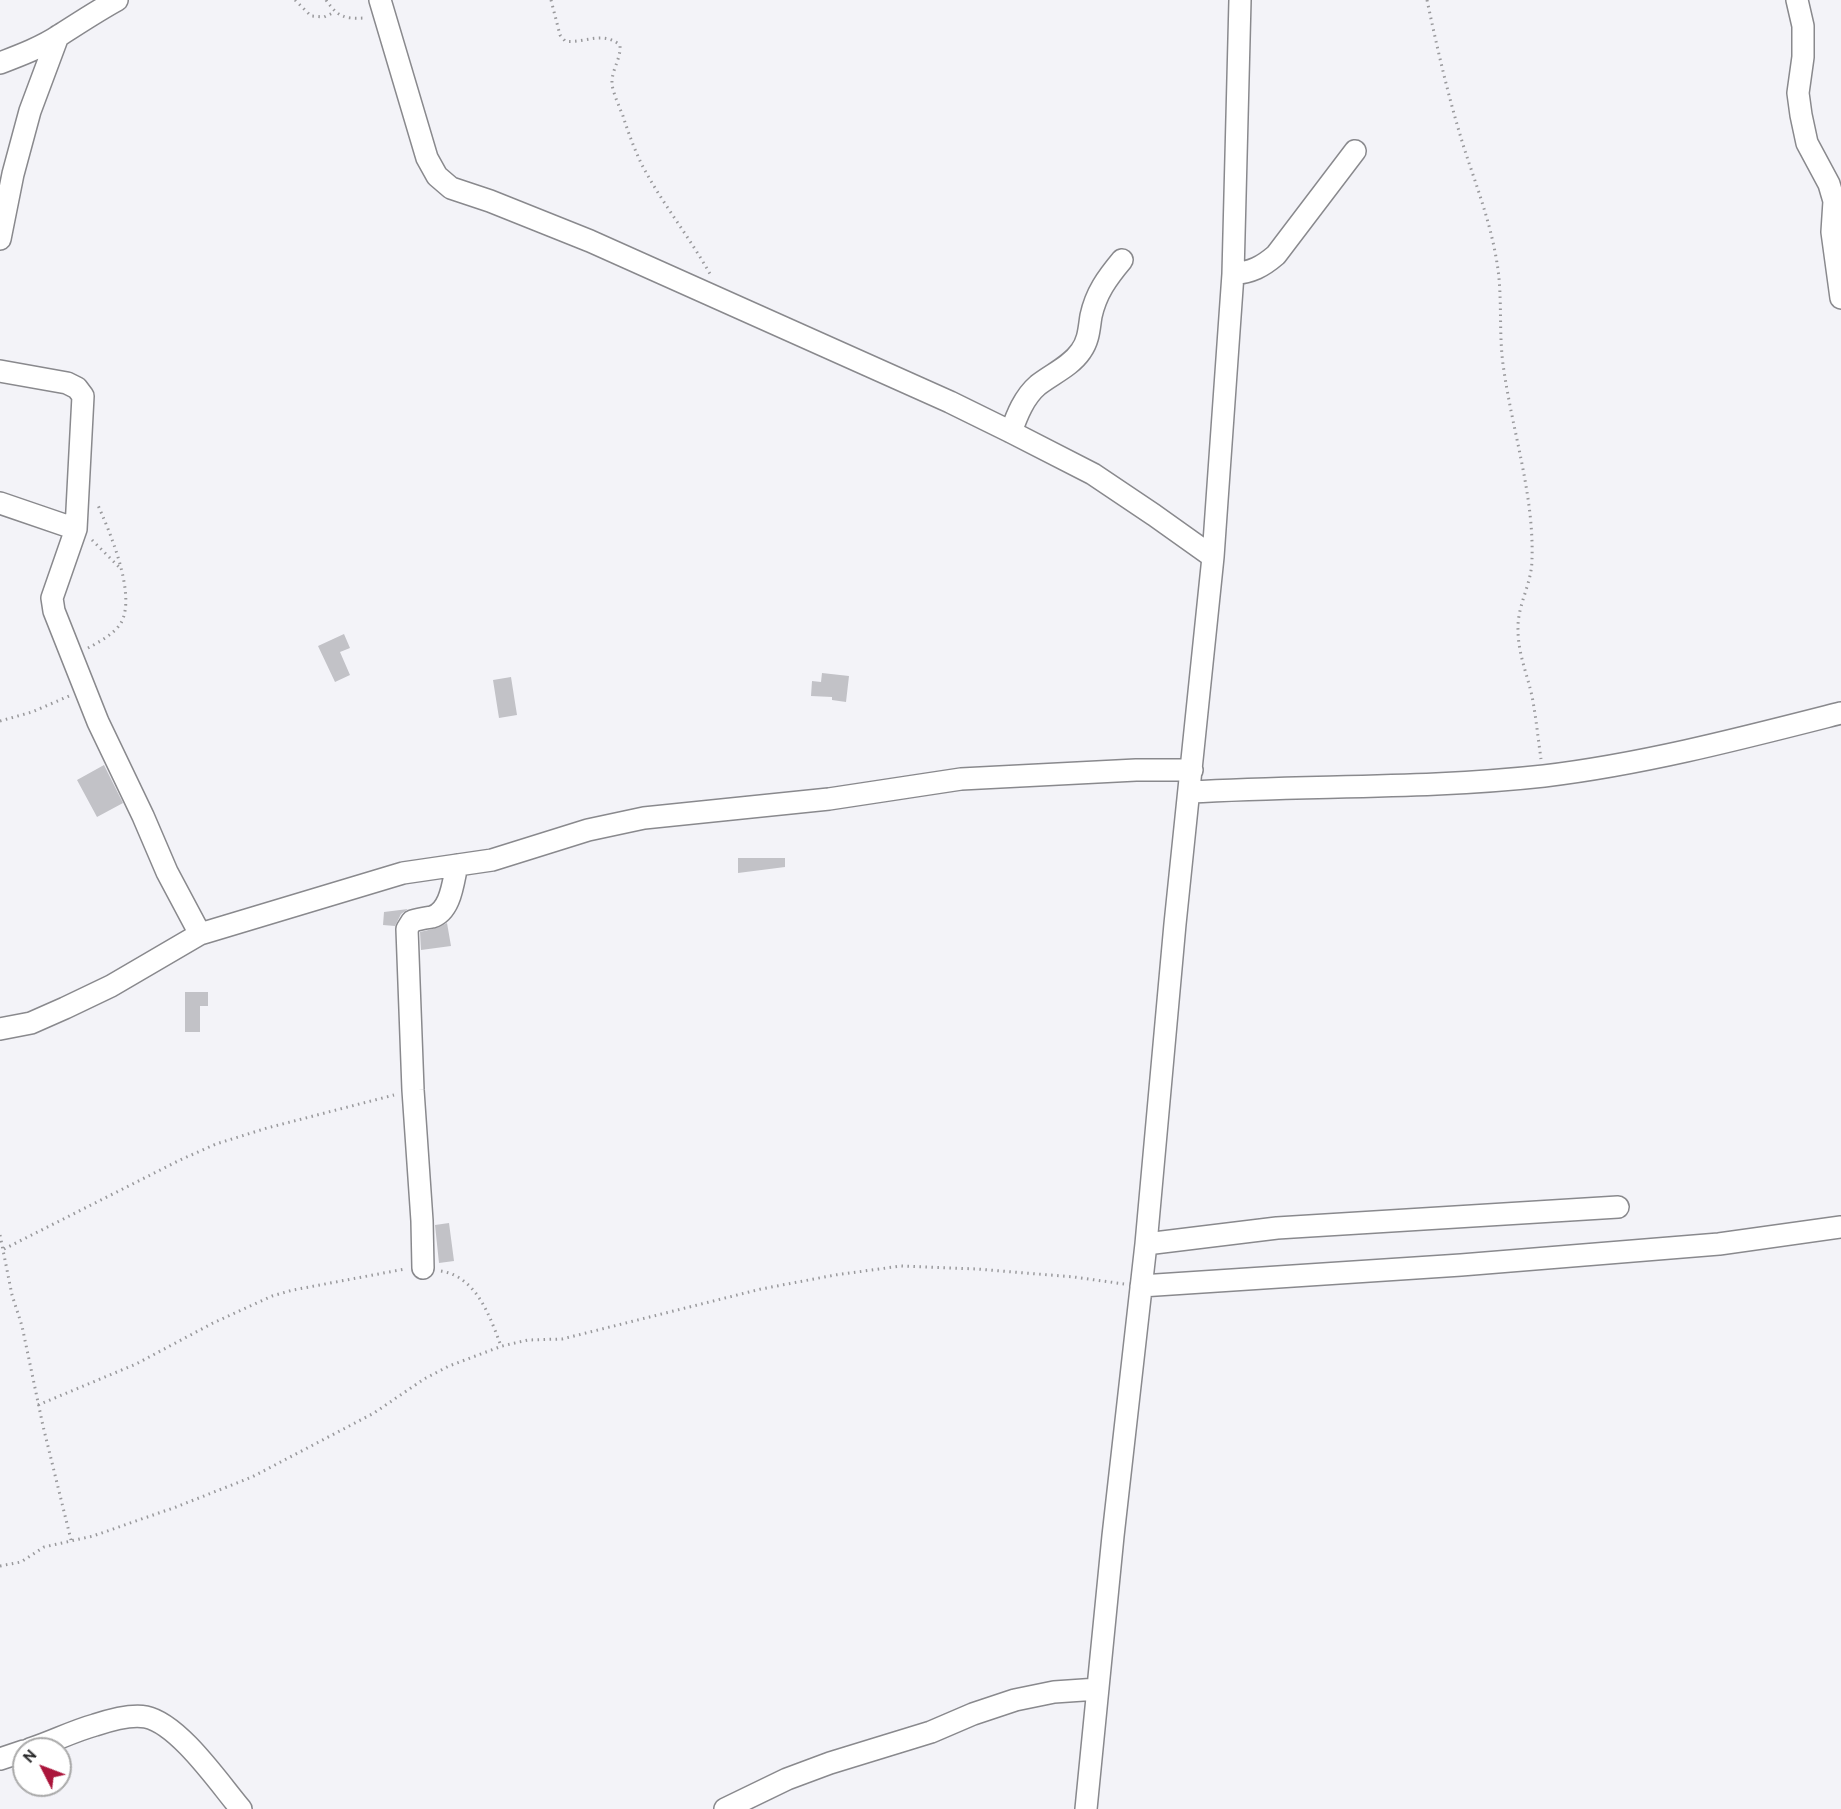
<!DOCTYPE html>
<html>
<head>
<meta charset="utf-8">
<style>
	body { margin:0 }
	#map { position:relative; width:1841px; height:1809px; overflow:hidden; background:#f3f3f8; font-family:Cabin,sans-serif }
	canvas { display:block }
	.north { position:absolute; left:12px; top:1737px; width:60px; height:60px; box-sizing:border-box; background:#fff; border:2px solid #a9a9a9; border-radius:50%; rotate:312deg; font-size:16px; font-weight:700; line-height:24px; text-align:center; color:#282829 }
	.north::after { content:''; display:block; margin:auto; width:21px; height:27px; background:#ab153b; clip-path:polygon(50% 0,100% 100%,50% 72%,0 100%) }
</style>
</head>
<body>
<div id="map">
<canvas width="1841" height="1809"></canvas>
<div class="north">N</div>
</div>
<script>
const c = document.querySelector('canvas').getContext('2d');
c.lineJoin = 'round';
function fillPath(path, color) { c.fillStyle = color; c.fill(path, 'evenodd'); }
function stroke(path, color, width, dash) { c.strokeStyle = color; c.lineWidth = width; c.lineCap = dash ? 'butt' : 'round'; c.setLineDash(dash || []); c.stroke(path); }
fillPath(new Path2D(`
	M344,634L350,648L340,652L350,675L335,682L318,646Z
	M822,673L849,676L846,702L832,700V697L811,696L812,681L821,682Z
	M511,677L517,715L499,718L493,680Z
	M104,765L123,803L97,817L77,780Z
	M738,858H785V867L738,873Z
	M408,909L401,914L395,926L383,925L384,912Z
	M447,923L451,946L421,950L420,932L437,928Z
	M185,992H208V1006H200V1032H185Z
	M449,1223L454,1261L439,1263L435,1225Z`), '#c2c2c7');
const minor = new Path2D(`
	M380,0L427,158L437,176L451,188L490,201L590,241L950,402L1011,432L1093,474L1154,515L1213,557
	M1797,0L1803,26V57L1798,93L1801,115L1807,143L1829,184L1834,201L1832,232L1841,298
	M0,63C21,55 42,47 60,35C79,23 97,11 117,0
	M0,239L13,174L30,111L58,36
	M1233,274C1252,272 1262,267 1276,255L1355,151
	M0,371L67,383L77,388L83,396L76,529L52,598L54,611L98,722L143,816L167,872L200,934
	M1011,432C1017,415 1024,397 1038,385C1052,374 1071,366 1081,351C1089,340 1089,328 1091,316C1096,293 1107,278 1122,260
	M0,503L76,529
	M1190,792C1308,785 1426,789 1544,776C1644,764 1743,738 1841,713
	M0,1029L31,1023L65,1008L111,986L200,934L403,873L492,860L588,830L644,818L829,799L961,779L1136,770H1192
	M1146,1244L1277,1228L1618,1207
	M423,1268L422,1221L413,1090L407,929L412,921C419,919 426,918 432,917C451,911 453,882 457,865
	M1141,1286L1461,1265L1719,1244L1841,1227
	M30,1749C52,1742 73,1731 95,1725C110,1720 131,1714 146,1717C179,1724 219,1783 241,1809
	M0,1759L24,1751
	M725,1809L787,1779L830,1763L931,1732L973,1714L1015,1700L1054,1692L1098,1689
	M1086,1809L1113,1536L1146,1244L1175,924L1213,557L1233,274L1240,0`);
stroke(minor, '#89898d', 24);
stroke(new Path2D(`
	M295,0L311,16L324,17L335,12
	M326,0C338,17 344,19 365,18
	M551,0L560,35L565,41C584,44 602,30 620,45C621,60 611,70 612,85C614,95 619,106 623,116C628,132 634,148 641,163C661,202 689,236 710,274
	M1427,0C1438,52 1450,104 1466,154C1478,190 1491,225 1497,263C1503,298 1498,335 1504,371C1513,433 1534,496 1532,559C1532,584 1517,605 1518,630C1518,653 1527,674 1532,696C1536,717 1538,738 1541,759
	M92,540L119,567
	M88,648C99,642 114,634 121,623C137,594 109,530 97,503
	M0,721L32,712L69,696
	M0,1235L12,1295L22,1326L43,1426L71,1540
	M4,1249L180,1160L216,1144L267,1128L394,1095
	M441,1271C477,1277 490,1317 501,1346
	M38,1405L136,1364L213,1323L272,1296L293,1290L405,1269
	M0,1566L21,1562L44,1547L93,1536L176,1507L252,1477L374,1413L424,1379L449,1366L502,1346L528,1340L562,1339L761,1289L835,1275L901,1266L977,1269L1074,1277L1124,1284`), '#99999c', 3, [1.5, 4.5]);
stroke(minor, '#fff', 21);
</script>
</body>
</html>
